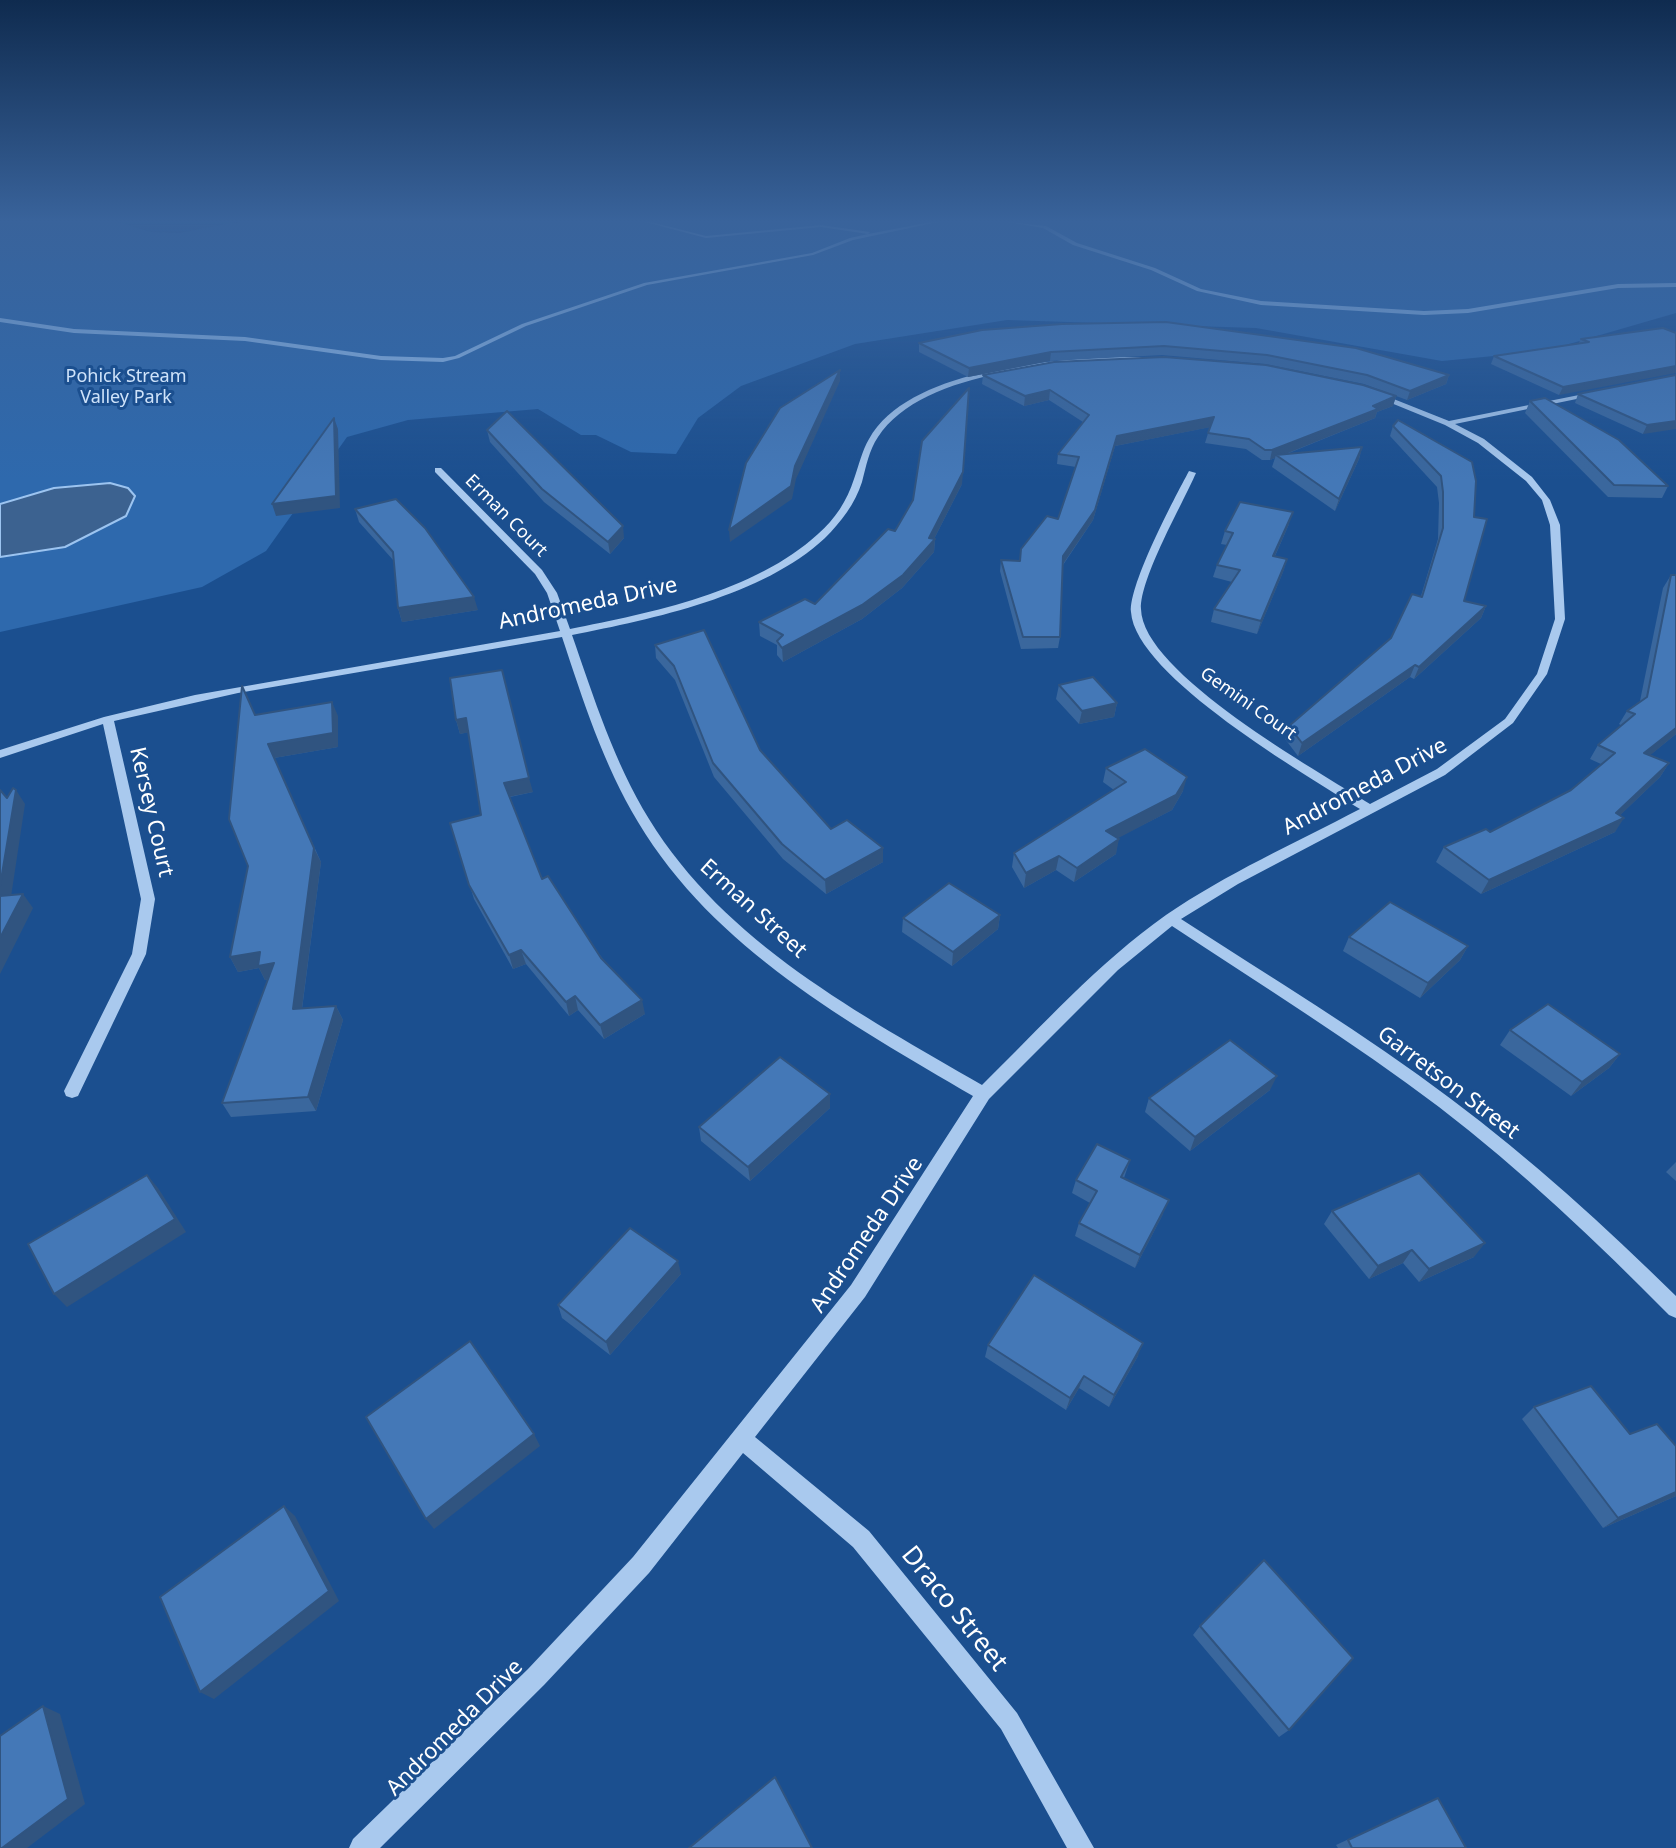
<!DOCTYPE html>
<html>
<head>
<meta charset="utf-8">
<style>
	body { margin:0 }
	canvas { display:block; background:#1b4f8f }
</style>
</head>
<body>
<canvas width="1676" height="1848"></canvas>
<script>
const c = document.querySelector('canvas').getContext('2d');
c.lineJoin = 'round';
function fillPath(path, color) { c.fillStyle = color; c.fill(path, 'evenodd'); }
function stroke(path, color, width, dash) { c.strokeStyle = color; c.lineWidth = width; c.lineCap = dash ? 'butt' : 'round'; c.setLineDash(dash || []); c.stroke(path); }
function drawText(font, color, halo, rows, align = 'center') {
  c.font = font + ' "Noto Sans",sans-serif'; c.lineWidth = 6; c.setLineDash([]); c.textBaseline = 'middle'; c.strokeStyle = halo; c.fillStyle = color; for (const [text, x, y, turn = 0] of rows) {
    c.save(); c.translate(x, y); c.rotate((+turn || 0) * Math.PI / 180); c.textAlign = isNaN(turn) ? turn : align; if (halo) c.strokeText(text, 0, 0); c.fillText(text, 0, 0); c.restore();
  }
}
fillPath(new Path2D(`
	M0,222H118L151,232L179,233L238,222H1676V313L1545,351L1442,361L1256,328L1007,320L855,344L741,386L698,418L676,454L631,452L596,435H581L538,409L408,420L347,437L266,551L202,587L0,632Z`), '#2e69ad');
const water = new Path2D(`
	M110,483L128,488L135,496L126,516L65,547L0,557V504L54,488Z`);
fillPath(water, '#3c6290');
stroke(water, '#9cc4f0', 2);
fillPath(new Path2D(`
	M645,222H651L706,236L821,225L870,232L868,234L931,222H938L853,240L813,255L647,285L526,326L459,358L443,362L381,360L245,341L74,333L0,322V318L74,329L245,337L381,356L443,358L455,356L522,324L644,283L812,253L850,238L868,234L821,227L706,238Z
	M1008,222L1046,226L1077,243L1155,268L1201,289L1261,301L1424,311L1468,309L1618,284L1676,283V287L1618,288L1468,313L1424,315L1261,305L1197,291L1151,270L1073,245L1043,228Z`), '#9cc4f0');
fillPath(new Path2D(`
	M1115,357H1145L1148,359L1145,361C1071,361 923,368 878,437C869,450 866,467 862,482C855,504 841,522 825,538C763,596 653,619 572,635C594,698 614,762 649,819C725,943 860,1014 982,1085C1041,1027 1098,963 1166,915C1226,874 1295,843 1360,809C1308,776 1135,676 1131,612C1129,584 1174,499 1189,471L1196,473C1182,505 1140,578 1141,609C1142,673 1318,771 1370,804L1437,769L1505,719L1537,674L1555,619L1550,525L1542,500L1526,481L1478,443L1445,425L1374,396L1381,394L1449,421L1599,391L1600,393L1596,395L1455,424L1484,439L1532,477L1550,500L1560,525L1565,619L1547,674L1513,723L1445,775L1238,884L1181,919C1272,978 1365,1034 1451,1099C1531,1159 1605,1226 1676,1296V1318L1669,1315C1597,1242 1521,1170 1439,1107C1353,1042 1261,985 1172,926L1118,970L989,1099L865,1297L755,1437L869,1531L1017,1713L1094,1848H1067L1001,1729L853,1547L743,1453L649,1573L544,1685L380,1848H349L353,1839L528,1669L633,1557L851,1285L973,1096C849,1023 714,949 638,822C603,764 583,700 562,637L238,693L114,721L155,899L146,954L78,1096L72,1098L66,1096L64,1091L132,954L141,899L103,724L0,758V750L104,717L195,695L560,631L547,593L535,574L435,472V468H441L542,570L557,593L570,629C651,613 755,592 818,534C835,519 847,501 854,479C859,465 862,451 869,439C908,370 1044,360 1115,357Z`), '#a9c9ee');
fillPath(new Path2D(`
	M1663,328L1559,395L1491,364L1494,356L1578,344L1581,339Z
	M919,343L1356,348L1449,375L1446,384L1407,400L1364,384L1265,364L1162,355L1050,361L968,377L919,352Z
	M983,375L1396,396L1393,406L1377,412L1375,418L1284,455L1362,447L1359,459L1335,511L1272,467L1275,458L1270,460H1262L1246,449L1205,443L1210,427L1115,446L1093,520L1063,565L1060,637L1058,648L1021,649L1000,571L1001,560L1020,561L1058,519L1076,467L1057,464L1058,454L1083,422L1049,400L1024,406L982,384Z
	M1676,375L1643,434L1575,403L1578,394Z
	M1530,401L1668,486L1662,498L1608,497L1525,413Z
	M1393,426L1472,462L1464,601L1486,606L1481,618L1414,679L1410,677L1298,756L1285,739L1289,726L1391,638L1421,596L1438,539L1439,503L1437,487L1390,436Z
	M487,430L624,538L610,554L544,502L490,442Z
	M962,484L934,539H935L934,552L902,588L862,619L783,662L777,655V645L760,636L759,622L815,604L895,531Z
	M355,509L478,610L402,622L398,608L394,561L359,522Z
	M1289,524L1275,556L1287,559L1283,572L1257,634L1211,622L1214,609L1232,582L1213,577L1217,565L1227,545L1221,544L1225,531Z
	M1671,575L1676,734L1650,755L1669,763L1660,777L1620,815L1615,832L1481,894L1436,862L1444,847L1490,832L1571,790L1601,764L1590,759L1598,745L1622,726L1619,724L1627,711L1640,701L1663,588Z
	M655,645L760,750L831,829L883,862L826,894L783,859L714,777L675,680L656,658Z
	M1059,685L1117,703L1114,717L1079,724L1056,699Z
	M255,715L338,716V747L274,758L321,862L302,1009L336,1006L343,1020L316,1111L231,1117L222,1103L268,980H265L259,968L238,972L230,957L248,866Z
	M456,720L533,792L510,797L542,879L645,1014L604,1039L578,1010L569,1016L526,964L513,969L474,899L450,823L481,815L468,732L460,734Z
	M1106,768L1183,791L1172,810L1117,838L1116,854L1074,882L1056,870L1024,888L1012,867L1014,853L1114,790L1103,782Z
	M1000,915L998,929L952,966L902,932L903,918Z
	M1349,937L1468,946L1460,960L1420,998L1343,951Z
	M1510,1030L1620,1054L1609,1068L1571,1096L1500,1045Z
	M1270,1090L1190,1151L1145,1112L1149,1098Z
	M830,1094V1108L750,1181L701,1141L699,1127Z
	M1130,1160L1124,1178L1163,1214L1135,1268L1075,1236L1079,1223L1090,1203L1072,1193L1076,1180Z
	M1676,1162V1181L1666,1172Z
	M1332,1211L1474,1257L1419,1282L1403,1263L1369,1279L1324,1224Z
	M681,1274L610,1355L562,1318L558,1305Z
	M988,1345L1138,1356L1109,1407L1079,1388L1066,1410L985,1357Z
	M1534,1407L1630,1434L1676,1496L1603,1528L1522,1419Z
	M1200,1626L1289,1730L1279,1737L1193,1635Z
	M1438,1798L1466,1848H1338L1336,1845Z`), '#3a679d');
fillPath(new Path2D(`
	M1051,352L1050,361L968,377L969,368Z
	M1676,366V373L1559,395L1563,387Z
	M840,370V381L796,479L792,499L730,542L729,530L795,466Z
	M1449,375L1446,384L1407,400L1410,391Z
	M1050,390L1049,400L1024,406L1025,396Z
	M1396,396L1393,406L1377,412L1375,418L1278,457L1276,455L1275,458L1270,460L1272,450Z
	M1214,417L1211,427L1115,446L1093,520L1061,567L1063,556L1117,436Z
	M334,418L338,429L340,508L276,516L272,504Z
	M1676,421V429L1643,434L1647,425Z
	M1362,447L1359,459L1335,511L1339,499Z
	M963,472L962,484L932,543L935,539L934,552L902,588L862,619L783,662L782,648L929,538Z
	M1293,512L1289,524L1269,569L1273,556Z
	M623,526L624,538L610,554L608,542Z
	M1287,559L1283,572L1257,634L1261,621Z
	M474,597L478,610L402,622L398,608Z
	M1486,606L1481,618L1414,679L1419,667Z
	M1415,665L1410,677L1298,756L1302,743Z
	M332,702L338,716V747L274,758L268,744Z
	M1117,703L1114,717L1079,724L1082,711Z
	M466,718L470,732L460,734L456,720Z
	M1676,728V734L1636,767L1644,753Z
	M1669,763L1660,777L1610,825L1624,818L1615,832L1481,894L1489,880L1616,813Z
	M1187,777L1183,791L1172,810L1103,846L1106,831Z
	M529,778L533,792L508,797L504,783Z
	M16,790L25,804L9,910L0,898V886Z
	M1119,839L1116,854L1074,882L1077,868Z
	M314,848L321,862L300,1023L293,1009Z
	M883,848V862L826,894L825,880Z
	M1059,856L1056,870L1024,888L1026,873Z
	M23,894L33,908L0,974V938Z
	M1000,915L998,929L952,966L953,952Z
	M1468,946L1460,960L1420,998L1428,983Z
	M521,950L526,964L513,969L509,955Z
	M260,952L274,963L282,978L265,980L259,968L238,972L230,957Z
	M575,996L578,1010L569,1016L566,1002Z
	M642,1000L645,1014L604,1039L600,1025Z
	M336,1006L343,1020L316,1111L308,1097Z
	M1620,1054L1609,1068L1571,1096L1582,1082Z
	M1277,1076L1270,1090L1190,1151L1195,1137Z
	M830,1094V1108L750,1181L748,1167Z
	M147,1175L158,1188L186,1232L67,1307L54,1294Z
	M1169,1200L1163,1214L1135,1268L1140,1255Z
	M1485,1243L1474,1257L1419,1282L1429,1269Z
	M1412,1250L1403,1263L1369,1279L1378,1266Z
	M678,1261L681,1274L610,1355L606,1342Z
	M1143,1343L1138,1356L1109,1407L1114,1395Z
	M1084,1376L1079,1388L1066,1410L1070,1398Z
	M534,1434L540,1446L434,1529L426,1519Z
	M1676,1492V1496L1603,1528L1618,1518Z
	M284,1506L295,1516L339,1601L214,1699L200,1692Z
	M43,1706L60,1714L85,1804L27,1848H2Z`), '#305480');
const building = new Path2D(`
	M1166,322L1356,348L1449,375L1410,391L1367,375L1267,355L1164,346L1051,352L969,368L919,343L982,330L1062,324Z
	M1663,328L1676,333V366L1563,387L1494,356L1589,342L1581,339Z
	M1164,357L1266,365L1363,385L1396,396L1373,406L1378,409L1272,450H1265L1249,439L1208,433L1214,417L1117,436L1095,510L1063,556L1060,637H1023L1001,560L1020,561L1021,549L1047,516L1058,519L1079,457L1058,454L1089,415L1050,390L1025,396L983,375L1054,362Z
	M840,370L795,466L791,486L729,530L746,463L780,408Z
	M1676,375V421L1647,425L1578,394Z
	M969,388L963,472L929,538L935,539L903,575L862,605L782,648L777,641L783,635L759,622L805,599L815,604L888,529L895,531L913,500L922,441Z
	M1545,398L1619,440L1668,486L1614,485L1530,401Z
	M507,411L623,526L608,542L542,489L487,430Z
	M334,418L336,496L272,504Z
	M1398,420L1472,462L1476,481L1474,517L1487,519L1464,601L1486,606L1419,667L1415,665L1302,743L1289,726L1391,638L1412,594L1422,597L1443,528V492L1441,476L1393,426Z
	M1362,447L1339,499L1276,455Z
	M396,499L425,528L474,597L398,608L393,552L355,509Z
	M1240,502L1293,512L1273,556L1287,559L1261,621L1214,609L1240,570L1217,565L1233,533L1225,531Z
	M1671,575H1676V728L1644,753L1669,763L1616,813L1624,818L1489,880L1444,847L1486,829L1490,832L1571,790L1615,753L1598,745L1635,714L1627,711L1647,697Z
	M704,630L760,750L831,829L847,820L883,848L825,880L782,844L713,763L674,666L655,645Z
	M502,670L529,778L504,783L542,879L548,876L601,958L642,1000L600,1025L575,996L566,1002L521,950L509,955L469,885L450,823L481,815L466,718L456,720L450,678Z
	M1093,677L1117,703L1082,711L1059,685Z
	M242,686L255,715L332,702L333,733L268,744L314,848L293,1009L336,1006L308,1097L222,1103L274,963L258,966L260,952L230,957L248,866L229,819Z
	M1145,749L1187,777L1176,795L1106,831L1119,839L1077,868L1059,856L1026,873L1014,853L1126,782L1106,768Z
	M13,788L16,790L0,886V790L7,798Z
	M949,883L1000,915L953,952L903,918Z
	M23,894L0,938V896Z
	M1390,902L1468,946L1428,983L1349,937Z
	M1548,1004L1620,1054L1582,1082L1510,1030Z
	M1230,1040L1277,1076L1195,1137L1149,1098Z
	M780,1057L830,1094L748,1167L699,1127Z
	M1097,1144L1130,1160L1121,1177L1169,1200L1140,1255L1079,1223L1097,1191L1076,1180Z
	M1419,1173L1485,1243L1429,1269L1412,1250L1378,1266L1332,1211Z
	M147,1175L175,1219L54,1294L28,1244Z
	M630,1228L678,1261L606,1342L558,1305Z
	M1034,1275L1143,1343L1114,1395L1084,1376L1070,1398L988,1345Z
	M470,1341L534,1434L426,1519L366,1417Z
	M1591,1386L1630,1434L1657,1424L1676,1446V1492L1618,1518L1534,1407Z
	M284,1506L329,1591L200,1692L160,1597Z
	M1264,1560L1353,1658L1289,1730L1200,1626Z
	M43,1706L68,1799L2,1848H0V1736Z
	M775,1777L812,1848H689Z
	M1438,1798L1466,1848H1352L1348,1840Z`);
fillPath(building, '#4478b7');
stroke(building, '#305480', 2);
const sky = c.createLinearGradient(0, 0, 0, 480);
sky.addColorStop(0, '#0f2b4f');
sky.addColorStop(0.46, '#39639b');
sky.addColorStop(1, '#39639b00');
c.fillStyle = sky;
c.fillRect(0, 0, 1676, 480);
drawText('18px', '#cfe3fa', '#1b4f8f', [
	["Pohick Stream",126,377],
	["Valley Park",126,398]
]);
drawText('18px', '#fff', '#1b4f8f', [
	["Erman Court",506,516,45],
	["Gemini Court",1248,704,35]
]);
drawText('22px', '#fff', '#1b4f8f', [
	["Andromeda Drive",588,604,-12],
	["Andromeda Drive",1365,787,-28],
	["Kersey Court",151,812,77],
	["Erman Street",753,909,42],
	["Garretson Street",1448,1083,37],
	["Andromeda Drive",867,1235,-56],
	["Andromeda Drive",455,1728,-45]
]);
drawText('26px', '#fff', '#1b4f8f', [
	["Draco Street",954,1609,51]
]);
</script>
</body>
</html>
